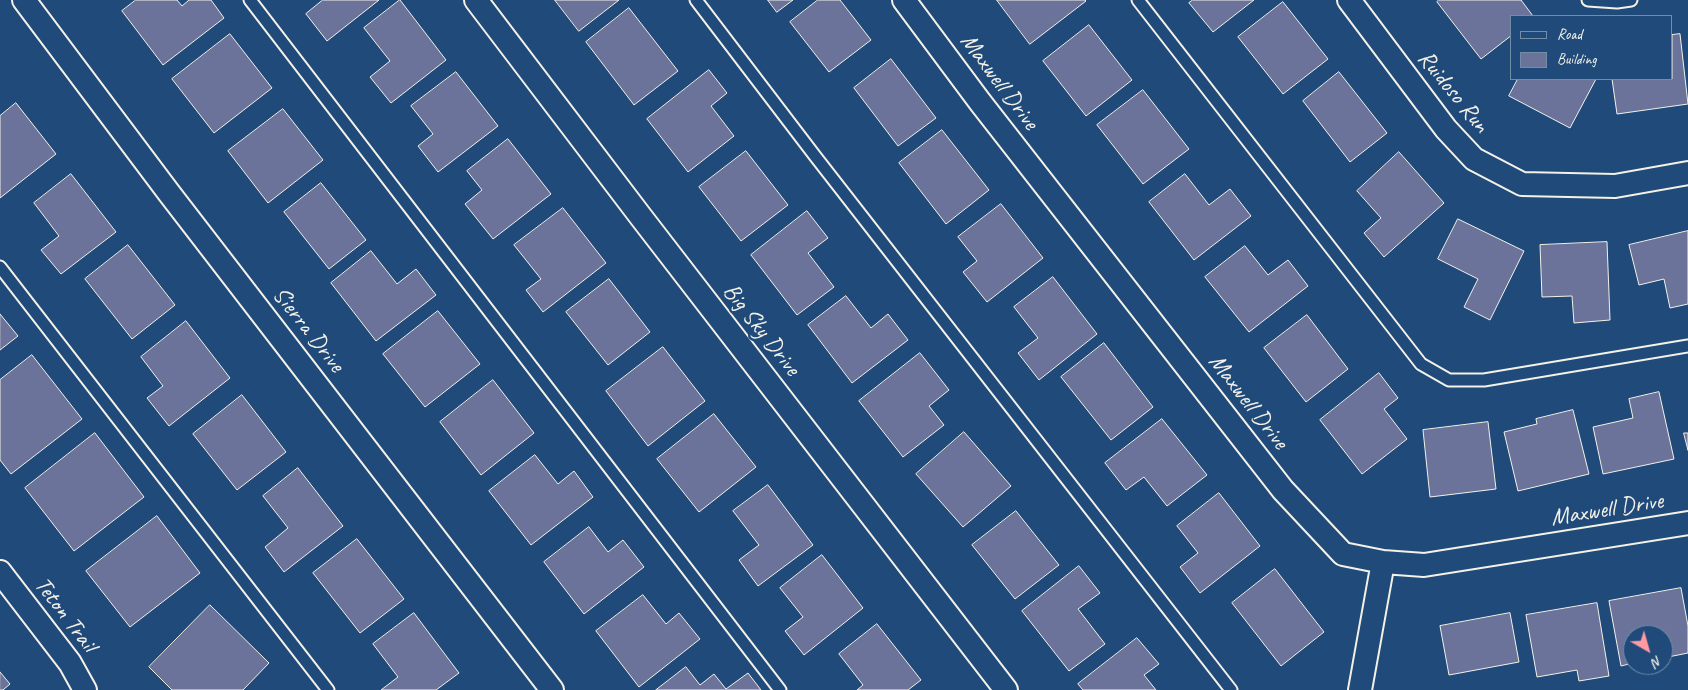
<!DOCTYPE html>
<html>
<head>
<meta charset="utf-8">
<style>
	body { margin:0 }
	#map { position:relative; width:1688px; height:690px; overflow:hidden; background:#1f4a7a; font-family:Caveat,sans-serif }
	canvas { display:block }
	.legend { position:absolute; left:1510px; top:15px; width:162px; height:65px; box-sizing:border-box; background:#1f4a7a; border:1px solid #748da6; margin:0; padding:6px 9px; list-style:none; font-size:15px; color:#f4f1e8 }
	.legend li { display:flex; align-items:center; gap:10px; height:25px }
	.legend b { width:25px; border:1px solid #748da6 }
	.north { position:absolute; left:1623px; top:625px; width:50px; height:50px; box-sizing:border-box; background:#1f4a7a; border:1px solid #748da6; border-radius:50%; rotate:142deg; font-size:14px; font-weight:700; line-height:20px; text-align:center; color:#f4f1e8 }
	.north::after { content:''; display:block; margin:auto; width:18px; height:22px; background:#ff9aa2; clip-path:polygon(50% 0,100% 100%,50% 72%,0 100%) }
</style>
</head>
<body>
<div id="map">
<canvas width="1688" height="690"></canvas>
<ul class="legend">
<li><b style="height:6px;background:#1f4a7a"></b>Road</li>
<li><b style="height:14px;background:#6b739b"></b>Building</li>
</ul>
<div class="north">N</div>
</div>
<script>
const c = document.querySelector('canvas').getContext('2d');
c.lineJoin = 'round';
function fillPath(path, color) { c.fillStyle = color; c.fill(path, 'evenodd'); }
function stroke(path, color, width, dash) { c.strokeStyle = color; c.lineWidth = width; c.lineCap = dash ? 'butt' : 'round'; c.setLineDash(dash || []); c.stroke(path); }
function drawText(font, color, halo, rows, align = 'center') {
  c.font = font + ' Caveat,sans-serif'; c.lineWidth = 5; c.setLineDash([]); c.textBaseline = 'middle'; c.strokeStyle = halo; c.fillStyle = color; for (const [text, x, y, turn = 0] of rows) {
    c.save(); c.translate(x, y); c.rotate((+turn || 0) * Math.PI / 180); c.textAlign = isNaN(turn) ? turn : align; if (halo) c.strokeText(text, 0, 0); c.fillText(text, 0, 0); c.restore();
  }
}
const building = new Path2D(`
	M136,0H177L182,6L189,0H211L224,18L163,65L122,11Z
	M323,0H379L327,41L306,14Z
	M400,0L446,60L391,103L370,77L390,61L364,28Z
	M555,0H619L579,31Z
	M768,0H793L777,12Z
	M818,0H840L871,40L829,72L790,22Z
	M997,0H1085L1086,1L1030,44Z
	M1193,0H1254L1213,32L1189,3Z
	M1439,0H1521L1533,16H1512V35L1481,59L1437,2Z
	M1283,2L1328,59L1283,94L1238,37Z
	M629,8L678,71L634,105L586,42Z
	M1089,25L1132,80L1086,116L1043,61Z
	M230,34L272,88L214,133L172,79Z
	M1680,34L1688,104L1617,114L1612,79H1672V35Z
	M891,59L936,118L898,146L854,88Z
	M709,70L727,93L711,106L734,136L688,172L647,119Z
	M456,72L498,126L438,172L418,146L433,134L411,106Z
	M1339,72L1387,133L1350,162L1303,101Z
	M1518,79H1596L1570,128L1509,96Z
	M1143,90L1189,149L1143,184L1097,125Z
	M16,103L56,154L0,198V116Z
	M283,109L323,160L268,203L228,151Z
	M942,130L989,190L946,224L899,163Z
	M508,139L551,194L493,239L465,204L482,190L467,171Z
	M746,151L788,205L741,241L699,187Z
	M1399,152L1444,203L1384,257L1364,233L1381,218L1357,191Z
	M71,174L116,232L61,274L41,250L59,236L34,203Z
	M1185,174L1209,205L1230,189L1251,216L1194,260L1149,202Z
	M321,183L366,240L329,269L284,212Z
	M1001,204L1043,258L987,302L963,272L977,261L958,237Z
	M563,208L606,263L543,312L526,290L541,279L514,245Z
	M807,211L828,238L808,253L834,287L797,315L751,255Z
	M1458,219L1524,251L1490,320L1464,307L1478,279L1438,259Z
	M1688,231V304L1670,308L1664,279L1639,285L1629,245Z
	M1607,242L1610,320L1574,323L1572,296L1542,297L1540,245Z
	M128,245L175,305L132,339L85,279Z
	M1245,246L1268,275L1288,260L1308,286L1249,332L1205,277Z
	M371,251L397,284L416,269L436,295L376,341L331,283Z
	M1053,277L1097,334L1039,380L1018,353L1038,338L1014,307Z
	M609,279L650,332L608,365L566,312Z
	M846,296L871,328L888,314L908,340L852,383L808,325Z
	M438,311L480,364L425,407L383,354Z
	M0,314L18,336L0,350Z
	M1307,315L1348,369L1306,402L1264,348Z
	M186,321L230,378L169,426L147,398L163,386L141,357Z
	M1104,343L1153,407L1111,440L1061,377Z
	M663,347L705,401L648,446L606,391Z
	M920,353L949,390L929,406L944,425L903,457L859,401Z
	M32,355L82,419L11,474L0,460V380Z
	M1379,373L1398,398L1384,409L1407,439L1362,474L1320,420Z
	M493,380L534,433L481,475L440,422Z
	M1659,392L1674,459L1603,474L1593,427L1633,418L1629,399Z
	M242,395L286,452L237,490L193,434Z
	M1573,410L1589,474L1518,491L1504,432L1537,424L1536,419Z
	M714,414L756,467L699,512L657,459Z
	M1162,419L1207,475L1167,506L1144,477L1126,490L1105,463Z
	M1488,422L1496,489L1430,497L1423,430Z
	M964,432L1011,486L963,527L916,474Z
	M95,433L144,497L74,551L25,488Z
	M1684,433H1688V450Z
	M535,455L558,484L574,471L593,497L531,545L489,491Z
	M298,468L343,526L284,572L265,547L288,528L263,496Z
	M768,485L813,545L758,586L739,560L759,545L733,511Z
	M1219,493L1260,546L1200,593L1180,567L1198,553L1177,526Z
	M1016,511L1059,565L1015,599L972,545Z
	M157,516L200,573L130,627L86,571Z
	M589,527L608,552L623,540L644,567L584,614L544,562Z
	M357,539L404,599L360,633L313,573Z
	M822,555L863,608L804,655L785,631L803,617L780,588Z
	M1079,566L1100,593L1078,609L1105,644L1069,671L1022,611Z
	M1275,569L1324,632L1281,666L1232,603Z
	M1681,588L1688,626V653L1663,658V635H1633V663L1621,666L1609,601Z
	M643,595L666,624L679,613L700,639L639,687L596,631Z
	M1597,603L1609,676L1579,681L1577,670L1537,677L1526,615Z
	M210,605L269,663L243,690H172L149,667Z
	M414,613L459,673L436,690H381L398,677L373,644Z
	M1510,613L1519,662L1449,675L1440,626Z
	M877,624L921,680L908,690H857L863,685L839,654Z
	M1137,638L1159,664L1144,675L1156,690H1083L1078,684Z
	M686,667L700,685L714,674L726,689L748,673L761,690H656Z
	M0,672L10,684L3,690H0Z`);
fillPath(building, '#6b739b');
stroke(building, '#f4f1e8', 1);
const service = new Path2D(`
	M250,0L780,690
	M696,0L815,156L1231,690
	M1138,0L1421,364L1449,380H1484L1688,346
	M1588,0L1617,2L1631,0
	M0,267L328,690`);
const minor = new Path2D(`
	M24,0L169,193L552,690
	M476,0L641,217L1006,690
	M904,0L980,102L1283,490L1343,554L1383,562L1424,565L1688,523
	M1349,0L1446,129L1474,159L1522,184L1615,186L1688,173
	M0,572L70,663L85,690
	M1360,690L1383,562`);
stroke(service, '#f4f1e8', 15);
stroke(minor, '#f4f1e8', 26);
stroke(service, '#1f4a7a', 11);
stroke(minor, '#1f4a7a', 22);
drawText('24px', '#f4f1e8', '#1f4a7a', [
	["Maxwell Drive",999,82,53],
	["Ruidoso Run",1453,92,51],
	["Sierra Drive",308,330,52],
	["Big Sky Drive",761,330,52],
	["Maxwell Drive",1248,402,52],
	["Maxwell Drive",1607,510,-9],
	["Teton Trail",65,615,53]
]);
</script>
</body>
</html>
